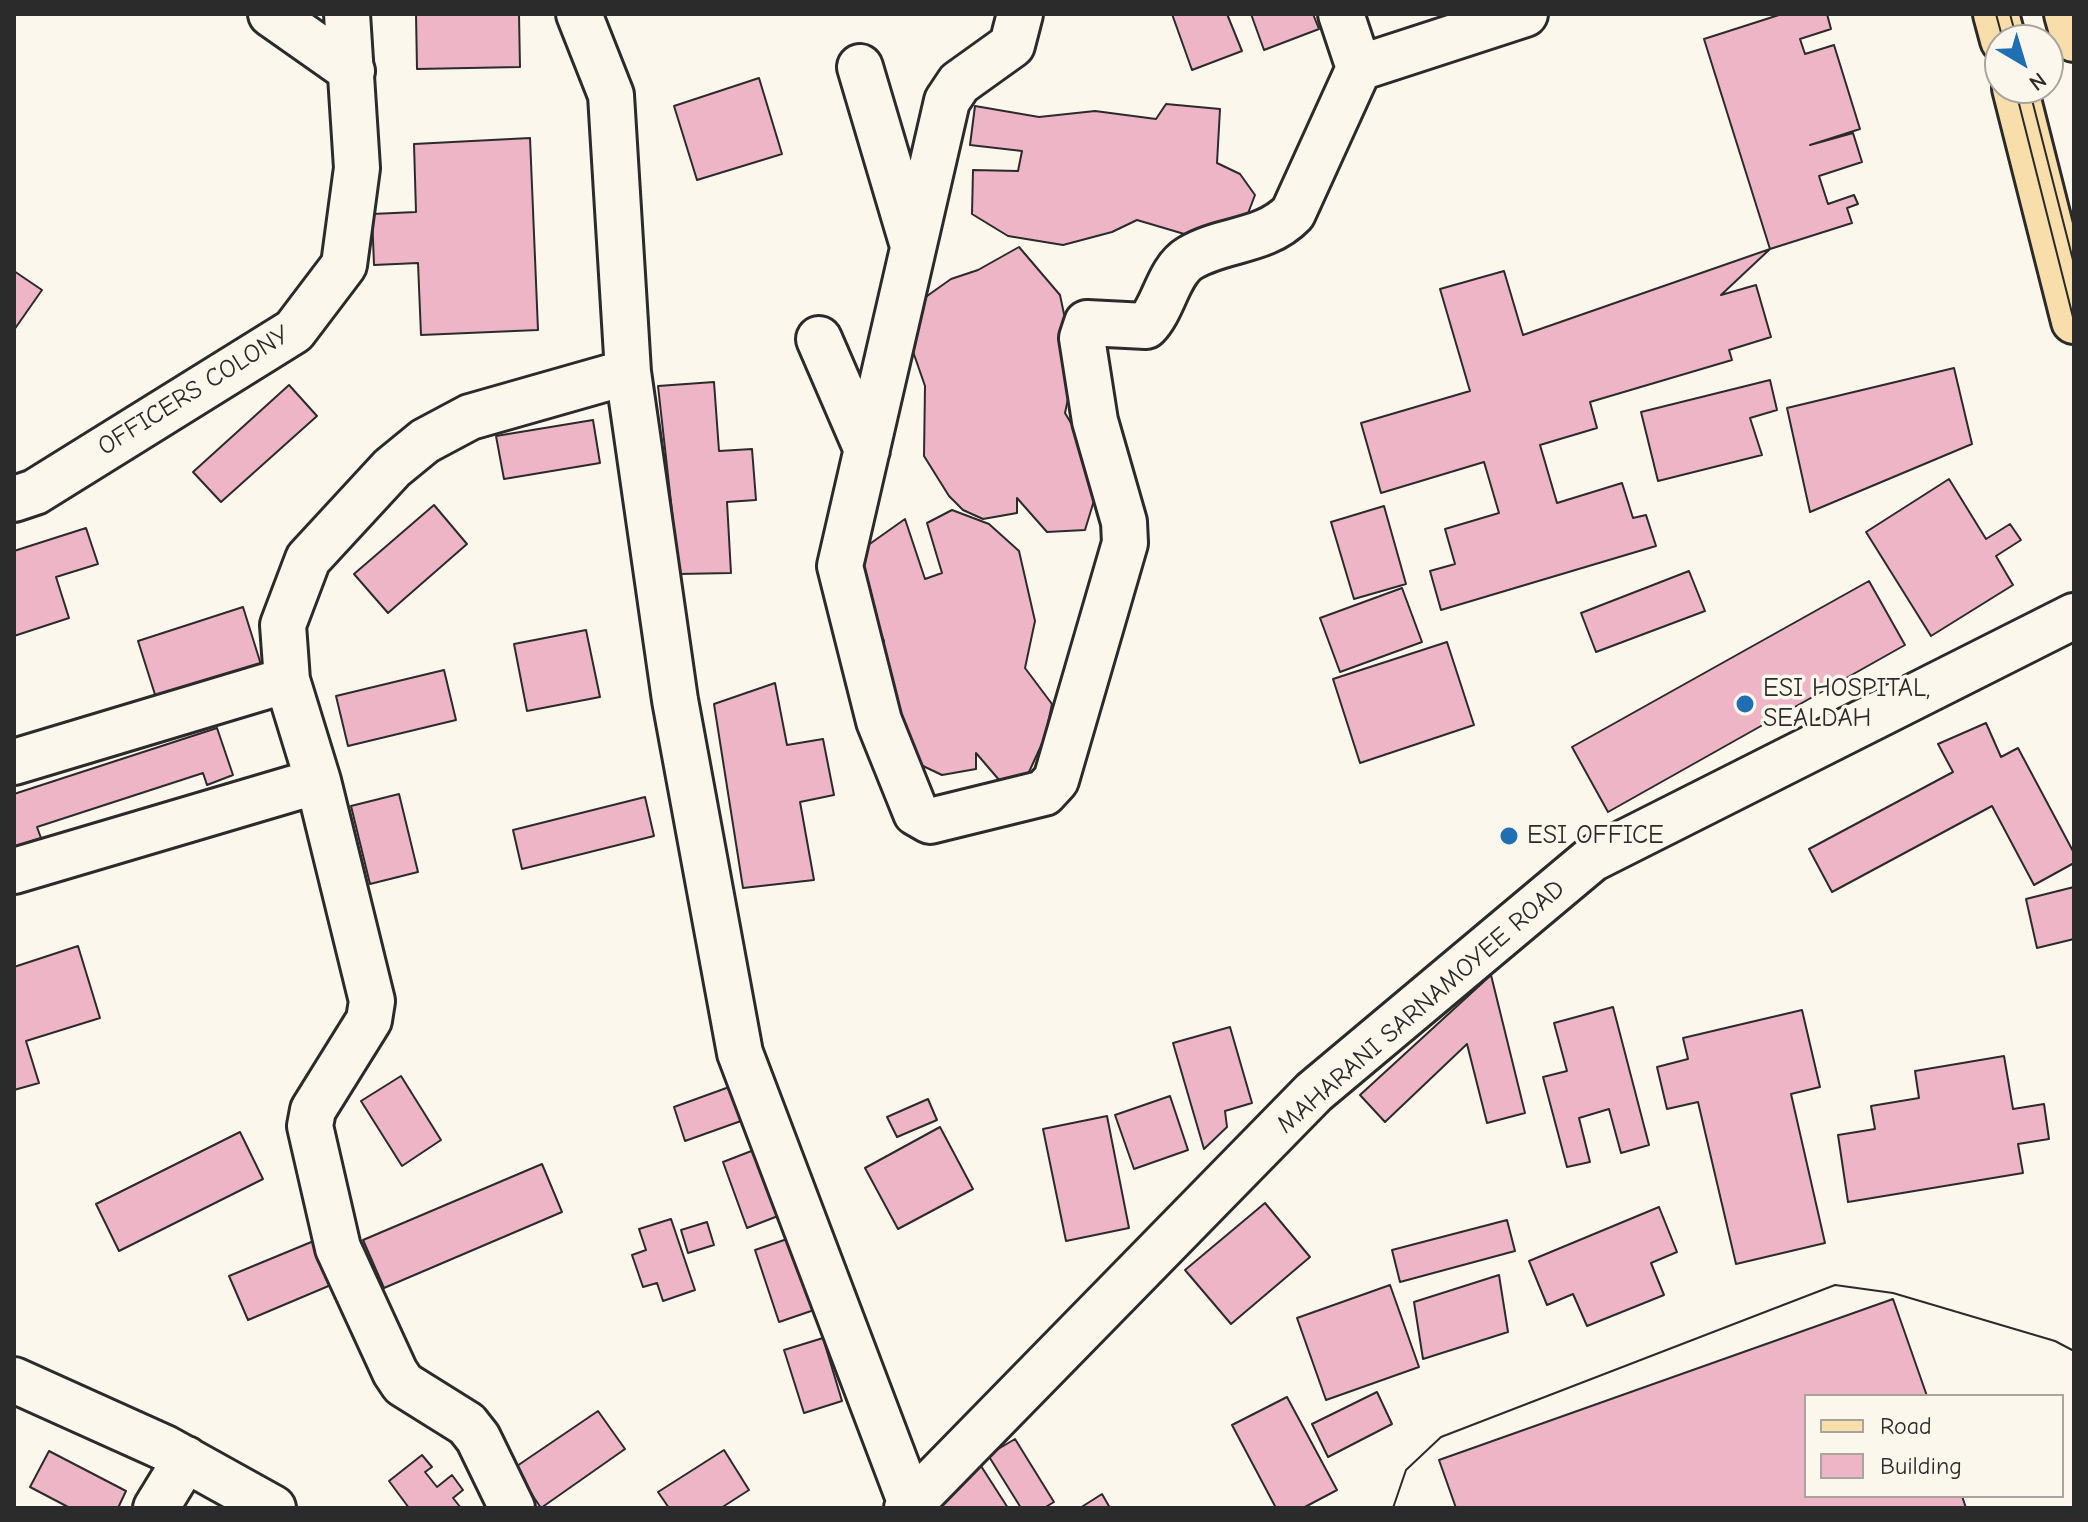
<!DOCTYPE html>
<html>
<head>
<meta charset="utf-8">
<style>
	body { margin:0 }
	#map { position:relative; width:2088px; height:1522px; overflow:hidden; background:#fbf7ec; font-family:"Comic Neue",sans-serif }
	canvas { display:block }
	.frame { position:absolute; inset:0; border:16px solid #2b2b2b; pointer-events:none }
	.legend { position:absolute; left:1804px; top:1394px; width:260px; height:104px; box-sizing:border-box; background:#fbf7ec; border:2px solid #a8a59f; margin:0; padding:10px 14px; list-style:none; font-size:24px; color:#2b2b2b }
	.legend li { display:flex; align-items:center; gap:16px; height:40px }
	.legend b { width:40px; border:2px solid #a8a59f }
	.north { position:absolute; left:1984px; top:24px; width:80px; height:80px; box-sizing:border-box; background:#fbf7ec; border:2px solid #a8a59f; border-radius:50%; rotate:142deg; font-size:22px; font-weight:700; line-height:32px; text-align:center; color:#2b2b2b }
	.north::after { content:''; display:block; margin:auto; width:28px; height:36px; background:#1f6fb2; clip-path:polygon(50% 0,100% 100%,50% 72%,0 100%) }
</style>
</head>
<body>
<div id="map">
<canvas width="2088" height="1522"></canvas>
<div class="frame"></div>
<ul class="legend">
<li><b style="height:10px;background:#f8deab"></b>Road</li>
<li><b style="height:22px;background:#eeb5c7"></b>Building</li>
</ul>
<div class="north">N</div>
</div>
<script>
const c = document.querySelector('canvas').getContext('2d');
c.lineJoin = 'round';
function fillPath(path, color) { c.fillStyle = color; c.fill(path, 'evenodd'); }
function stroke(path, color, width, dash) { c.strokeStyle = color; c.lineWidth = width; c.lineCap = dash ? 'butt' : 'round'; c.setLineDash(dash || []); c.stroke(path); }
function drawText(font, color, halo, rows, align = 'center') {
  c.font = font + ' "Comic Neue",sans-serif'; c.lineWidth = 7; c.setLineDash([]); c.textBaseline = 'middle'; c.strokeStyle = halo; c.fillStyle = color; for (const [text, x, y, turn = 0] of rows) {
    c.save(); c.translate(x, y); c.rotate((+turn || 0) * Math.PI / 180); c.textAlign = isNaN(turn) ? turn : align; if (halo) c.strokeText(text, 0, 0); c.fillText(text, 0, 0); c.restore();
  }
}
const building = new Path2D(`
	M416,14H519L520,67L417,69Z
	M1172,14H1227L1242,51L1192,70Z
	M1251,14H1313L1319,29L1264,50Z
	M1782,14H1827L1831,29L1800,39L1805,54L1834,45L1860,129L1810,145L1853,133L1862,162L1819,176L1828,204L1854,195L1858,204L1847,208L1852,223L1770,249L1704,39Z
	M759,78L782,154L697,180L674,106Z
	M1166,104L1220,109L1217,163L1240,174L1255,195L1242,229L1191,236L1137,220L1112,232L1063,245L1008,236L972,214L973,170L1018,171L1022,151L970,145L975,106L1039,117L1095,111L1156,119Z
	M530,138L538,330L421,335L418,263L374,265L372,214L416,212L414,144Z
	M1019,247L1060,295L1075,366L1065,413L1087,450L1096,494L1085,530L1047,532L1017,498V513L983,519L963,510L949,496L924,456L925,386L909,340L920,301L951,279L978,270Z
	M1770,249L1721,295L1756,285L1771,337L1729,350L1732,360L1590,402L1597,428L1540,445L1557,503L1622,483L1633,518L1646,515L1656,546L1441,610L1430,571L1455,564L1445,529L1499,513L1484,462L1381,493L1361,423L1470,391L1440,289L1504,271L1523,335Z
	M14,271L42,290L14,330Z
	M1954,368L1972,444L1810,512L1787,408Z
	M1770,380L1777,410L1750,418L1762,455L1658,481L1641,412Z
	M714,382L719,451L752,449L756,500L727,502L731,573L679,574L658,386Z
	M289,385L317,416L221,502L193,472Z
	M593,420L600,463L504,479L496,436Z
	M1949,479L1986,539L2010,524L2021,540L1996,556L2013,585L1931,636L1866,532Z
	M434,505L467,544L388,613L354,574Z
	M1384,506L1406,584L1354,599L1331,522Z
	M952,510L989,524L1019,551L1035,621L1025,668L1052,704L1045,737L1029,772L1006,788L976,753V769L942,775L923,766L908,751L884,712V641L860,591L864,548L905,519L925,579L942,573L927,523Z
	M86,528L98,564L56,577L69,618L14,636V551Z
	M1689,571L1705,611L1596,652L1581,613Z
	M1869,581L1905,645L1608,812L1572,747Z
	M1402,588L1422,642L1340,672L1320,618Z
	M243,607L263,671L158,704L138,641Z
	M586,630L600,697L527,711L514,644Z
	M1447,642L1474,725L1360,763L1333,679Z
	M444,670L456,720L348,746L336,696Z
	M775,683L787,745L823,739L834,795L800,802L814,880L743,888L714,704Z
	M1986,723L2001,757L2018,748L2074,853V863L2034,885L1992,806L1832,892L1809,849L1953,772L1938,744Z
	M217,728L233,775L207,785L203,773L37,827L41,838L14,847V794Z
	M399,794L418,872L370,884L351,806Z
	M645,797L654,836L522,869L513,830Z
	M2074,887V939L2037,948L2026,899Z
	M78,946L100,1018L26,1041L39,1083L14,1090V967Z
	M1491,975L1525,1113L1487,1123L1467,1044L1385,1122L1360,1095Z
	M1613,1007L1649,1145L1621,1153L1609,1109L1579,1118L1590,1162L1567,1167L1543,1077L1567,1071L1554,1023Z
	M1802,1010L1820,1087L1791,1094L1825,1243L1736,1264L1698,1102L1667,1109L1657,1067L1688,1059L1683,1038Z
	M1230,1027L1252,1103L1225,1111L1227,1127L1204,1149L1173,1043Z
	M2004,1056L2013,1109L2044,1104L2049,1139L2018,1144L2023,1173L1848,1202L1838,1135L1875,1129L1871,1106L1919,1098L1915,1071Z
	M401,1076L441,1140L402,1166L361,1101Z
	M743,1082L755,1116L685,1141L674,1107Z
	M1170,1096L1188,1150L1134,1169L1115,1115Z
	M928,1099L937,1120L897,1137L887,1117Z
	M1107,1116L1129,1228L1066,1241L1043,1129Z
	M940,1127L973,1189L898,1229L865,1168Z
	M240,1132L263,1179L119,1251L96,1204Z
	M754,1150L778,1216L747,1228L723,1162Z
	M542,1164L562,1212L384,1288L363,1240Z
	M1265,1203L1310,1257L1231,1324L1185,1270Z
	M1659,1207L1677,1252L1651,1263L1664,1295L1587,1326L1573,1294L1547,1305L1529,1261Z
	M671,1219L695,1290L663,1301L657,1283L643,1287L632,1255L646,1250L639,1229Z
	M1507,1220L1515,1251L1400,1282L1392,1250Z
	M707,1222L714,1245L688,1253L681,1230Z
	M793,1237L817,1309L779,1322L755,1250Z
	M321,1238L338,1282L248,1320L229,1276Z
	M1499,1275L1508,1332L1423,1359L1414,1302Z
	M1390,1285L1419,1367L1326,1400L1297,1318Z
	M1893,1299L1927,1396H1806V1496H1962L1966,1508H1456L1439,1460Z
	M823,1338L842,1401L804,1413L784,1350Z
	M1377,1392L1392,1424L1328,1457L1312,1424Z
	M1287,1397L1337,1490L1303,1508H1276L1232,1425Z
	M598,1411L625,1449L541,1508L514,1468Z
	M1015,1439L1054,1502L1044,1508H1021L988,1455Z
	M724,1450L749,1490L721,1508H669L658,1492Z
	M49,1451L126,1491L118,1508H70L30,1487Z
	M422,1455L432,1467L425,1472L437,1487L452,1475L463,1490L453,1498L461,1508H409L389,1481Z
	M981,1466L1008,1508H918Z
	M1102,1494L1110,1508H1080Z`);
fillPath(building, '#eeb5c7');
stroke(building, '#2b2b2b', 2);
const minor = new Path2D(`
	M271,14L352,71
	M1020,14L1012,45L959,83L947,101L840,566L879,721L916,813L930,821L1044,793L1056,780L1125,543L1124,522L1095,421L1082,338L1087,323L1146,326C1164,308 1168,271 1190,258C1223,238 1264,243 1293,213L1359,68L1341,14
	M860,67L913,246
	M1359,68L1525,14
	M819,339L867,450
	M628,372L675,700L740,1053L911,1504
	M14,499L35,492L294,331L344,265L357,168L347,14
	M14,762L287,680
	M14,871L318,781
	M14,1380L165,1448L273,1508
	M156,1508L186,1459
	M512,1508L478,1438L467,1424L403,1384L395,1372L338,1248L310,1126L313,1110L369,1020L372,1001L318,781L287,680L283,625L308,559L392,468L425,441L470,417L628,372L611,95L579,14
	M907,1508L1314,1092L1592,859L2074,616`);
const major = new Path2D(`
	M1996,14L2003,40
	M2067,14L2074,39
	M2015,88L2074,321`);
stroke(minor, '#2b2b2b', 50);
stroke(major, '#2b2b2b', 50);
stroke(minor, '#fbf7ec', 44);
stroke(major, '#f8deab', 44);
stroke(new Path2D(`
	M1996,14L2003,40
	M2010,14L2017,40
	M2015,88L2074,321
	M2029,88L2074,264
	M1393,1508L1406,1470L1441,1437L1835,1285L1893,1293L2055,1341L2074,1351`), '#2b2b2b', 2);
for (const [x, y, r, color] of [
	[1745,704,10,"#1f6fb2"],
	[1509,836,10,"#1f6fb2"]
]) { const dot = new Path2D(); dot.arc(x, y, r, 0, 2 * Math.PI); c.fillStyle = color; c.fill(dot); stroke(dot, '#fbf7ec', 3); }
drawText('26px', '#2b2b2b', '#fbf7ec', [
	["OFFICERS COLONY",194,391,-32],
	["MAHARANI SARNAMOYEE ROAD",1421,1007,-41]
]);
drawText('26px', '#2b2b2b', '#fbf7ec', [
	["ESI HOSPITAL,",1763,689],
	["SEALDAH",1763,719],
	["ESI OFFICE",1527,836]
], 'left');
</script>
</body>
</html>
